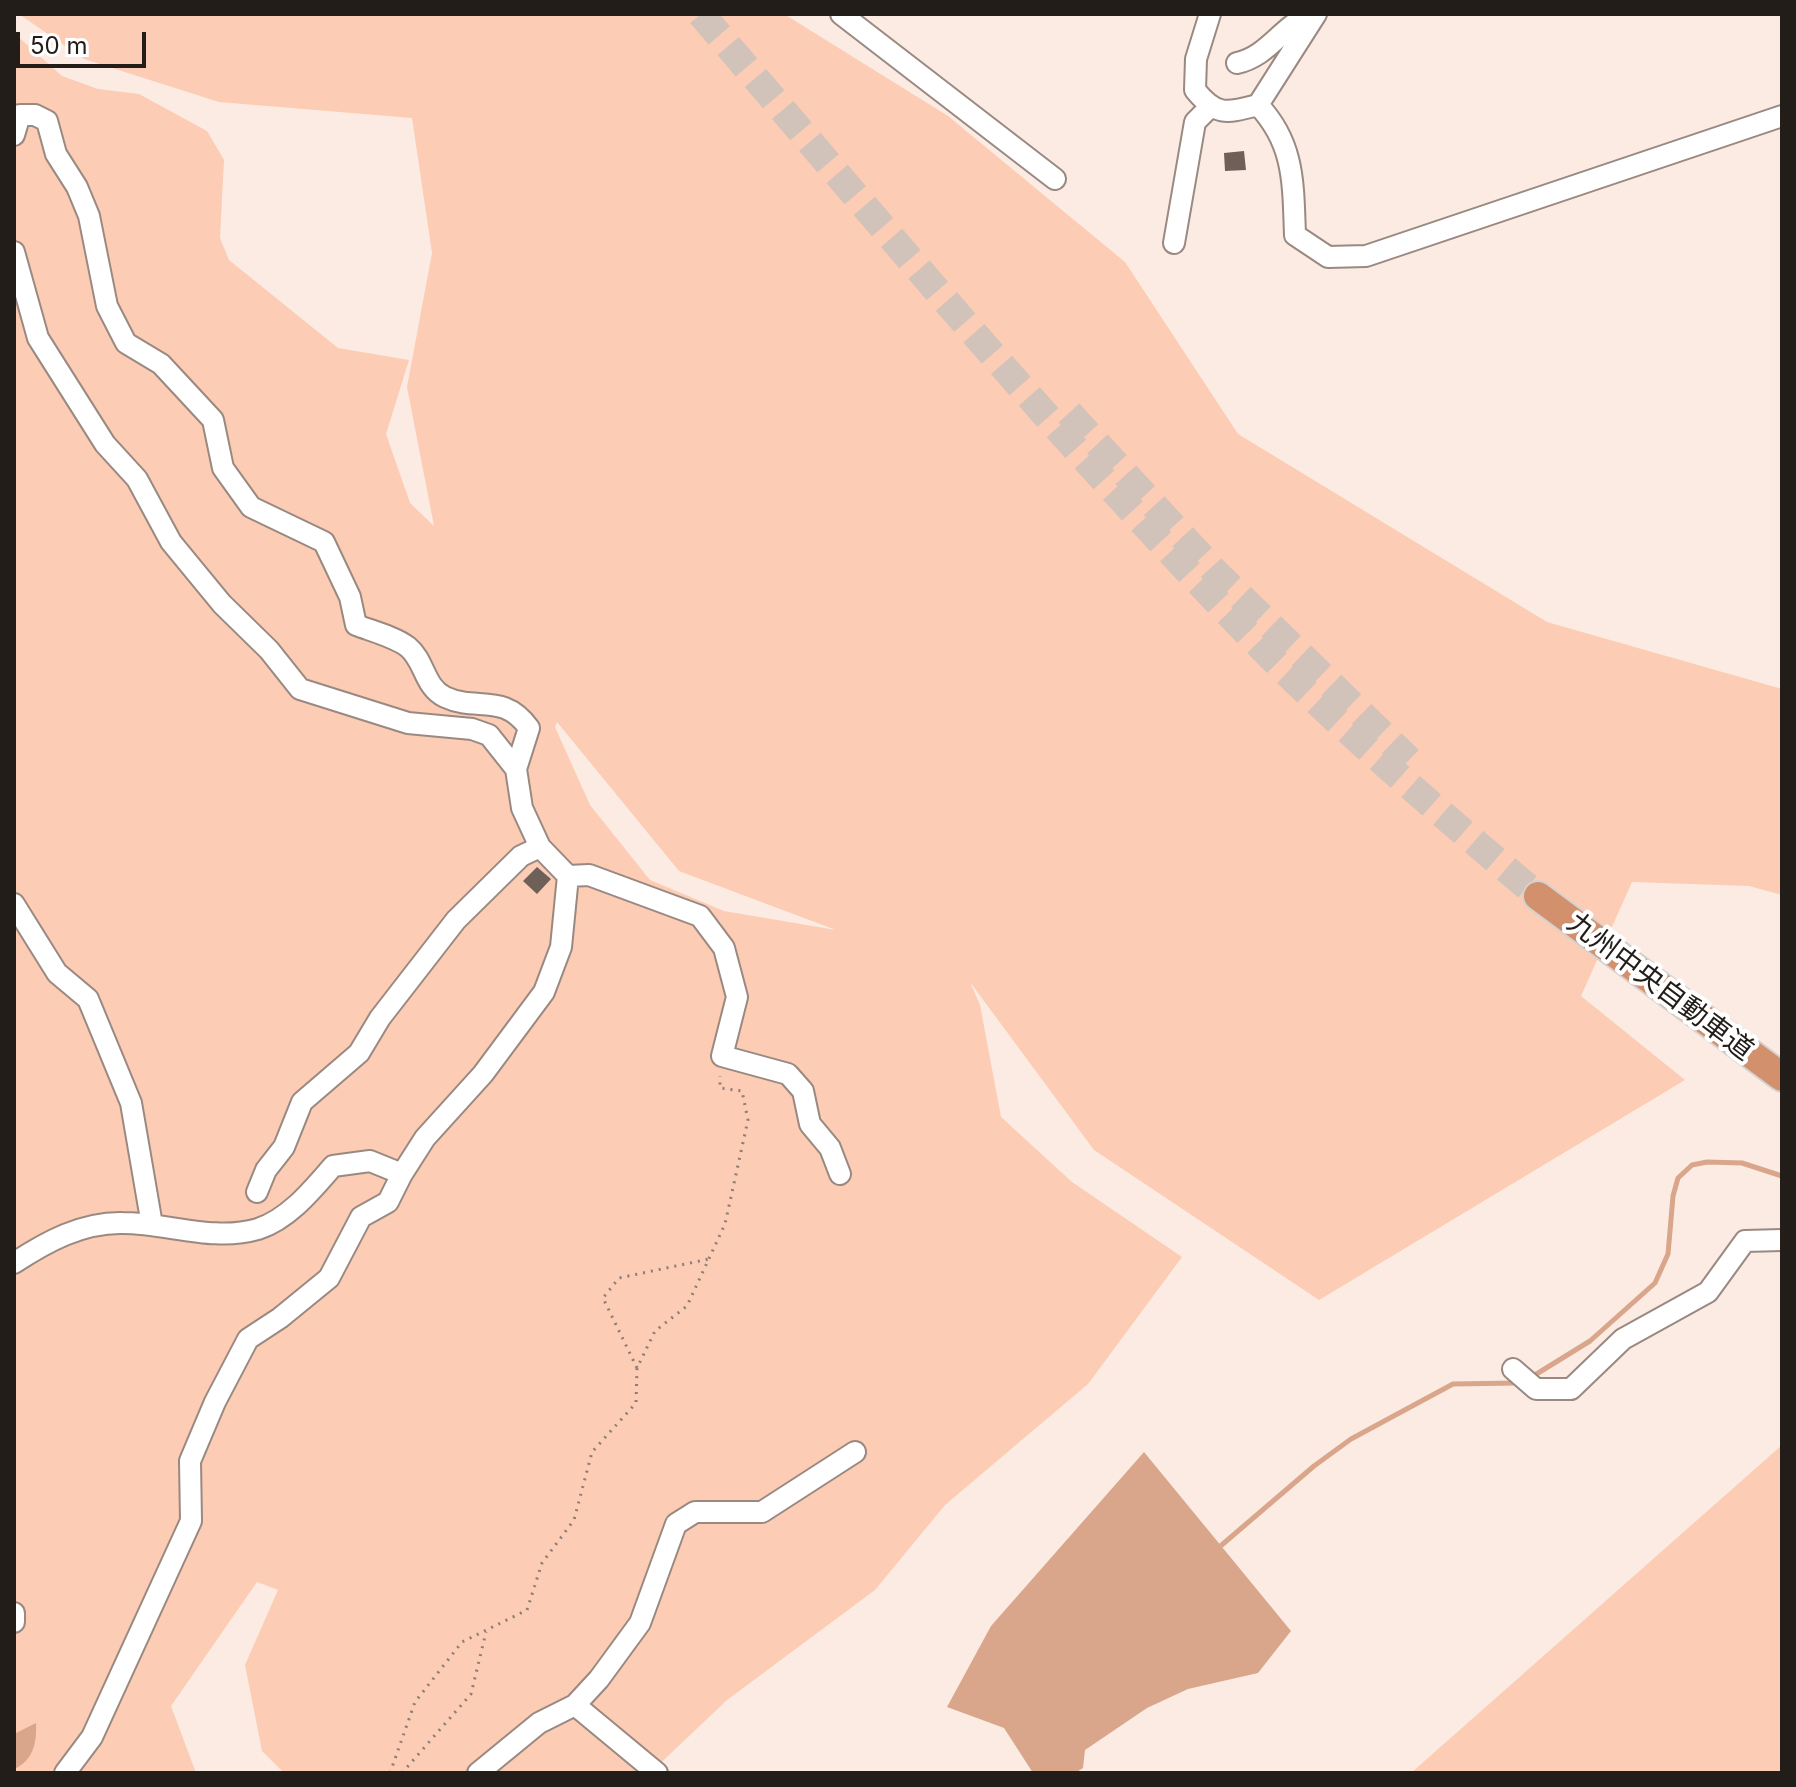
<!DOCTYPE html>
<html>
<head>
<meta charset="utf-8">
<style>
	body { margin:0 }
	#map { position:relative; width:1796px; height:1787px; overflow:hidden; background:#fcebe2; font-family:Inter,sans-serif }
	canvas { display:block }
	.frame { position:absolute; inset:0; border:16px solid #231d1a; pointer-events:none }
	.scale { position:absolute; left:16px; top:32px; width:130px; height:36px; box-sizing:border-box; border:4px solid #231d1a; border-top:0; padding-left:10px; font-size:24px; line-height:28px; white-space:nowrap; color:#231d1a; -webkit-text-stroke:6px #fff; paint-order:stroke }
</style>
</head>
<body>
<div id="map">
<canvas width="1796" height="1787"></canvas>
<div class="frame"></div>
<div class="scale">50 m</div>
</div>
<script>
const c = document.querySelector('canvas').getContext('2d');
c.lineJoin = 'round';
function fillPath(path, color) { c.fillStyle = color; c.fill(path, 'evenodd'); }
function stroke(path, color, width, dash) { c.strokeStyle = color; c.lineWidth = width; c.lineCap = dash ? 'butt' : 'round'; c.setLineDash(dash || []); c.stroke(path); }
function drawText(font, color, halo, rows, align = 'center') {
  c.font = font + ' Inter,"Noto Sans JP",sans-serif'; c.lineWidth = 8; c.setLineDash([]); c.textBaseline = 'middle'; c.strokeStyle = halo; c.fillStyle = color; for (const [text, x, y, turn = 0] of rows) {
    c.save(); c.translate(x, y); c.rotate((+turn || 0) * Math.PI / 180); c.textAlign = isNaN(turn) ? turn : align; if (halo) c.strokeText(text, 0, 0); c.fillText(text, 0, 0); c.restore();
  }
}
fillPath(new Path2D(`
	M19,14H784L948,116L1125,262L1238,434L1547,622L1782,689V895L1749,886L1632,882L1581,996L1685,1080L1319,1300L1094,1150L970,982L980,1005L1001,1117L1072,1182L1182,1257L1088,1384L945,1505L875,1590L727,1700L650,1773H284L262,1751L245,1665L278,1590L257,1582L171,1706L196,1773H14V33L62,76L98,89L139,94L207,131L224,160L220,238L229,260L338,348L409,360L386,434L410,503L434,526L407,387L432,253L412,118L219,102L84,59ZM557,722L679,871L836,930L724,911L650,880L590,805L555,727Z
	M1782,1445V1773H1411Z`), '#fcccb4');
fillPath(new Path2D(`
	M1144,1452L1291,1631L1258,1673L1188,1689L1147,1708L1085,1750L1083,1768L1075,1773H1033L1004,1728L947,1707L991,1626Z
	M36,1723C37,1743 33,1761 14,1769V1734Z`), '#d9a68c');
stroke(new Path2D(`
	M1530,1378L1590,1341L1655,1283L1668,1254L1673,1196L1678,1178L1692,1165L1707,1162L1742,1163L1782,1176
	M1217,1549L1314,1466L1351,1439L1453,1384L1517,1383`), '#d9a68c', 5);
fillPath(new Path2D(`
	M1244,151L1246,170L1225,171L1224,153Z
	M537,867L551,879L537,894L523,881Z`), '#6e5f58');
stroke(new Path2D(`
	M701,14C883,227 1061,442 1256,642C1345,733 1442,814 1538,896
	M1069,413L1216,573L1409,760`), '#d1c2ba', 28, [28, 14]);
const minor = new Path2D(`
	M841,14L1055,179
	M1210,14L1196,59L1195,90C1217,117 1227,113 1258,105
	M1316,14L1258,105C1295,144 1293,184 1295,235L1328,257L1366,256L1782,116
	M1237,63C1269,56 1281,26 1312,14
	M14,135L20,115H35L47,121L56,154L77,187L89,216L107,306L126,343L161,364L213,420L223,468L251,507L324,542L350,597L356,625C372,631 395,637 408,647C425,661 424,687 445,697C477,712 503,692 529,728L516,769
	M1174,243L1195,122L1209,108
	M14,252L38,338L105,444L137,479L171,542L222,604L269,650L300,689L408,723L472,729L489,735L516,769L522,808L540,847
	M568,876L589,875L700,916L724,948L737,997L722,1056L788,1074L803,1091L810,1124L830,1148L840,1174
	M14,904L57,973L88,999L131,1103L152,1225
	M257,1192L266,1170L284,1147L302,1102L359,1053L380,1018L456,920L521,856L540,847L568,876L561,947L544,992L483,1074L425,1138L402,1174
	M14,1263C46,1242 82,1222 123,1223C168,1223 213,1242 258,1229C289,1219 313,1189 333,1166L370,1161L402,1174L388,1202L361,1217L329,1278L280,1318L248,1339L215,1402L190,1461L191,1521L92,1737L65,1773
	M1513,1369L1536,1389H1571L1623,1339L1708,1292L1745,1241L1782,1240
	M14,1613V1622
	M575,1705L657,1773
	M478,1773L539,1723L575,1705L599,1679L640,1623L676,1524L695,1512H762L855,1452`);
const highway = new Path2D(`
	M1538,896L1782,1077`);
stroke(minor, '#998981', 24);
stroke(highway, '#d3d2d1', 32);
stroke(new Path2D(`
	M637,1368L603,1298L619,1278L709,1259
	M390,1773L415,1702L462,1642L527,1610L542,1563L574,1520L592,1452L636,1403L637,1368L655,1331L687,1306L725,1224L748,1120L742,1091L720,1088V1076
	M402,1773L471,1694L486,1632`), '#8a7e79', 3, [2, 6]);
stroke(minor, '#fff', 20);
stroke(highway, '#d3906c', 28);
drawText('28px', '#231d1a', '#fff', [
	["九州中央自動車道",1660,987,37]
]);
</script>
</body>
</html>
